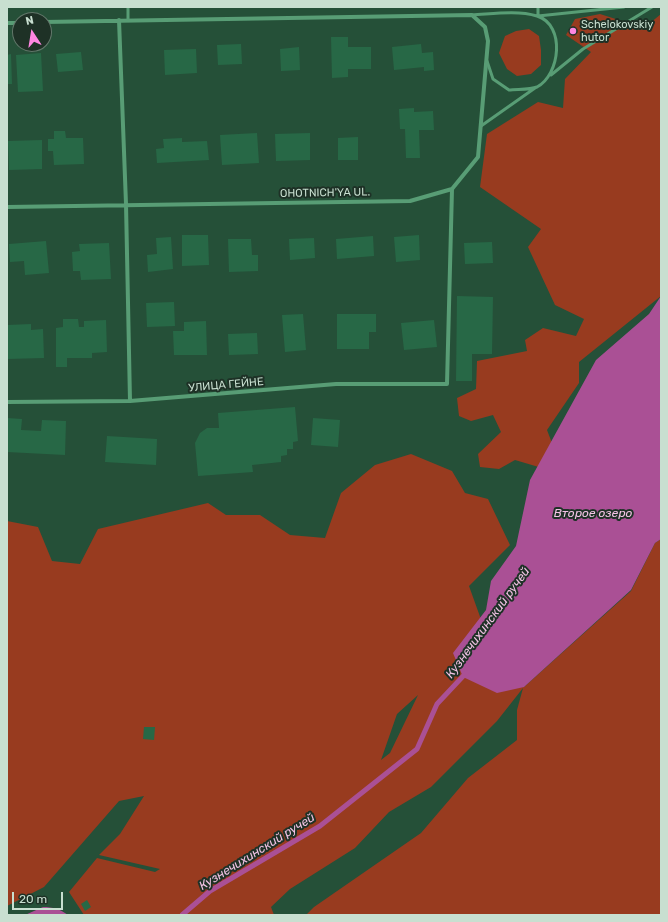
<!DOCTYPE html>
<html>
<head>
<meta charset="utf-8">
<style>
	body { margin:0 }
	#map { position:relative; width:668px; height:922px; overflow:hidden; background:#255038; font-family:Rubik,sans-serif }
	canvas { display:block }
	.frame { position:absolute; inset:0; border:8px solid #c8dfd0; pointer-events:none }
	.north { position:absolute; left:12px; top:12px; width:40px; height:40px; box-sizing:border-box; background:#1e3126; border:1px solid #62776a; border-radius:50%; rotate:348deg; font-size:11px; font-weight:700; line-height:16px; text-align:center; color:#c8dfd0 }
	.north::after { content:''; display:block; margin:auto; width:14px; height:18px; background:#fe86e1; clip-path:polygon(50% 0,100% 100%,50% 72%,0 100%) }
	.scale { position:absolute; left:12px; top:892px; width:51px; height:18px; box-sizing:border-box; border:2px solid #c8dfd0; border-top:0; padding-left:5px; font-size:12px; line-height:14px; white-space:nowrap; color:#c8dfd0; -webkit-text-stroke:3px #1e3126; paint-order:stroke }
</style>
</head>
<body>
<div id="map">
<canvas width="668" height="922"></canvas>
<div class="frame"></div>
<div class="north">N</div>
<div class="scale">20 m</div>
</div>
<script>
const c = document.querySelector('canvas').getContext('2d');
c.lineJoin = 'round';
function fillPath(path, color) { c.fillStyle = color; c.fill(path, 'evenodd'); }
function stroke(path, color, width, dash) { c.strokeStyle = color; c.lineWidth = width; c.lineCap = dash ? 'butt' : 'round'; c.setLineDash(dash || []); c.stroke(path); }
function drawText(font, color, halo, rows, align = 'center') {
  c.font = font + ' Rubik,sans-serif'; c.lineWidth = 4; c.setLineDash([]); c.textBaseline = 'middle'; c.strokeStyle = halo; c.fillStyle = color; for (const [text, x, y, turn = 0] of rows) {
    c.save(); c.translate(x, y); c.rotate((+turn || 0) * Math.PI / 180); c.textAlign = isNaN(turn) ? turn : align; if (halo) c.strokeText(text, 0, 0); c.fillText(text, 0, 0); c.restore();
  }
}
fillPath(new Path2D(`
	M600,14L644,28L661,14V296L579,362V383L547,430L555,451L542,468L515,460L499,469L480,467L478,454L501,432L493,415L471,421L459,416L457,398L476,389L477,361L527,351L525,340L543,328L576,336L584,319L555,305L528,247L541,229L480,187L487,134L538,102L563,108L565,79L591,52L566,35L575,19Z
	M529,29L539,36L541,50V65L531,74L517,76L507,69L499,53L505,36L516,31Z
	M411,454L452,471L465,493L488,499L510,545L469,586L483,625L524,687L631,591L655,543L661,539V915H306L314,907L421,833L468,778L517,740V710L523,688L497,721L431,787L389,812L355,848L290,889L271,907L274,915H84L69,892L97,858L155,872L160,869L99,855L120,834L144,796L119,801L44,887L7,906V521L38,527L52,561L80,564L98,529L208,503L226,515H260L290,535L325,538L341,493L375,465ZM418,695L390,753L381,760L397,714Z`), '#983b1f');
fillPath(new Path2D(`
	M661,296V539L655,543L631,590L524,687L497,693L463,677L453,653L486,610L491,581L516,546L530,480L596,360L649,314Z
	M43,907C53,907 60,909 68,915H25Z`), '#aa5095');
stroke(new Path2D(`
	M182,915L210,891L320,826L417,749L437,704L466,673`), '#aa5095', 5);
fillPath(new Path2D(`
	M331,37H348V47H371V69H348V77L332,78Z
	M241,44L242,64L218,65L217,45Z
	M421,44L422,53L433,52L434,70L424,71V67L394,70L392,47Z
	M299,47L300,70L281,71L280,49Z
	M196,49L197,73L165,75L164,50Z
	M81,52L83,70L58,72L56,54Z
	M41,53L43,91L18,92L16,55Z
	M11,54L12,84H7V55Z
	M414,108V112L433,111L434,130H419L420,158H406L405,129H400L399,109Z
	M54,131H65L66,138H83L84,164L54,165L53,151H48V139H54Z
	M257,133L259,163L222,165L220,135Z
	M310,133V160L276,161L275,134Z
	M358,137V160H338V138Z
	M182,138V142L207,141L209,160L157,163L156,149L164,148L163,139Z
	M42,140V169L9,170L8,141Z
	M182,235H208L209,265L182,266Z
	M419,235L420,260L396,262L394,237Z
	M373,236L374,256L337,259L336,239Z
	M171,237L173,269L148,272L147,255L157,254L156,238Z
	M314,238L315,258L290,260L289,239Z
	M228,239H251L252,255H258V271L229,272Z
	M46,241L49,273L25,275L24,261L10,262L9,244Z
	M492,242L493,263L465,264L464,243Z
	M109,243L111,279L81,280L80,271H73L72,252L80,251L79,244Z
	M457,296L493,297L492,354H472V381H456Z
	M174,302L175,326L147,327L146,303Z
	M303,314L306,350L285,352L282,315Z
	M337,314H376V332H369V349H337Z
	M63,319H78L79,327H84V321L106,320L107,352L92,353V358H67V367H56V328L63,327Z
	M434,320L437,347L404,350L401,323Z
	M206,321L207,355H174L173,331H184V322Z
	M31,324V330L43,329L44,358L7,359V325Z
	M257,333L258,354L229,355L228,334Z
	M295,407L298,441L293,442V449H287V455L281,456V462L252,465L253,472L198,476L195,443L200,433L207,428H219L218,413Z
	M7,418L22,419L21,430L41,431L42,420L66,421L65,455L7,452Z
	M313,418L340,420L338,447L311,445Z
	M107,436L157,439L156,465L105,462Z
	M144,727H155L154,740L143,739Z
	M87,900L91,907L85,911L81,904Z`), '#276846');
stroke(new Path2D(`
	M128,7V20
	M538,7V16L624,7
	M472,15C492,14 517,10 537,16C566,25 560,75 537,87C530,90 517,89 509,90L493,79L487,61
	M551,75L583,49L652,7
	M481,126L535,88`), '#589d75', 3);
stroke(new Path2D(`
	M119,20L126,204L130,401
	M7,23H20
	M7,207L410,201L452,189L478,157L488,41L485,27L472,15L44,22
	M7,402L130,401L336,384H447L452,189`), '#589d75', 4);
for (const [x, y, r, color] of [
	[573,31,4,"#fe86e1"]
]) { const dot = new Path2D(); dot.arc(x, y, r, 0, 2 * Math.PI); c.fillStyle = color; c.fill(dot); stroke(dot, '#1e3126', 1.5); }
drawText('11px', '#c8dfd0', '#1e3126', [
	["Schelokovskiy",581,25],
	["hutor",581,38]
], 'left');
drawText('11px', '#c8dfd0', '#1e3126', [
	["OHOTNICH'YA UL.",325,193,-1],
	["УЛИЦА ГЕЙНЕ",226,385,-5]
]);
drawText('italic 12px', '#f3c3e5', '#1e3126', [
	["Второе озеро",593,514],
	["Кузнечихинский ручей",488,623,-54],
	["Кузнечихинский ручей",257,852,-32]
]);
</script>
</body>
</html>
